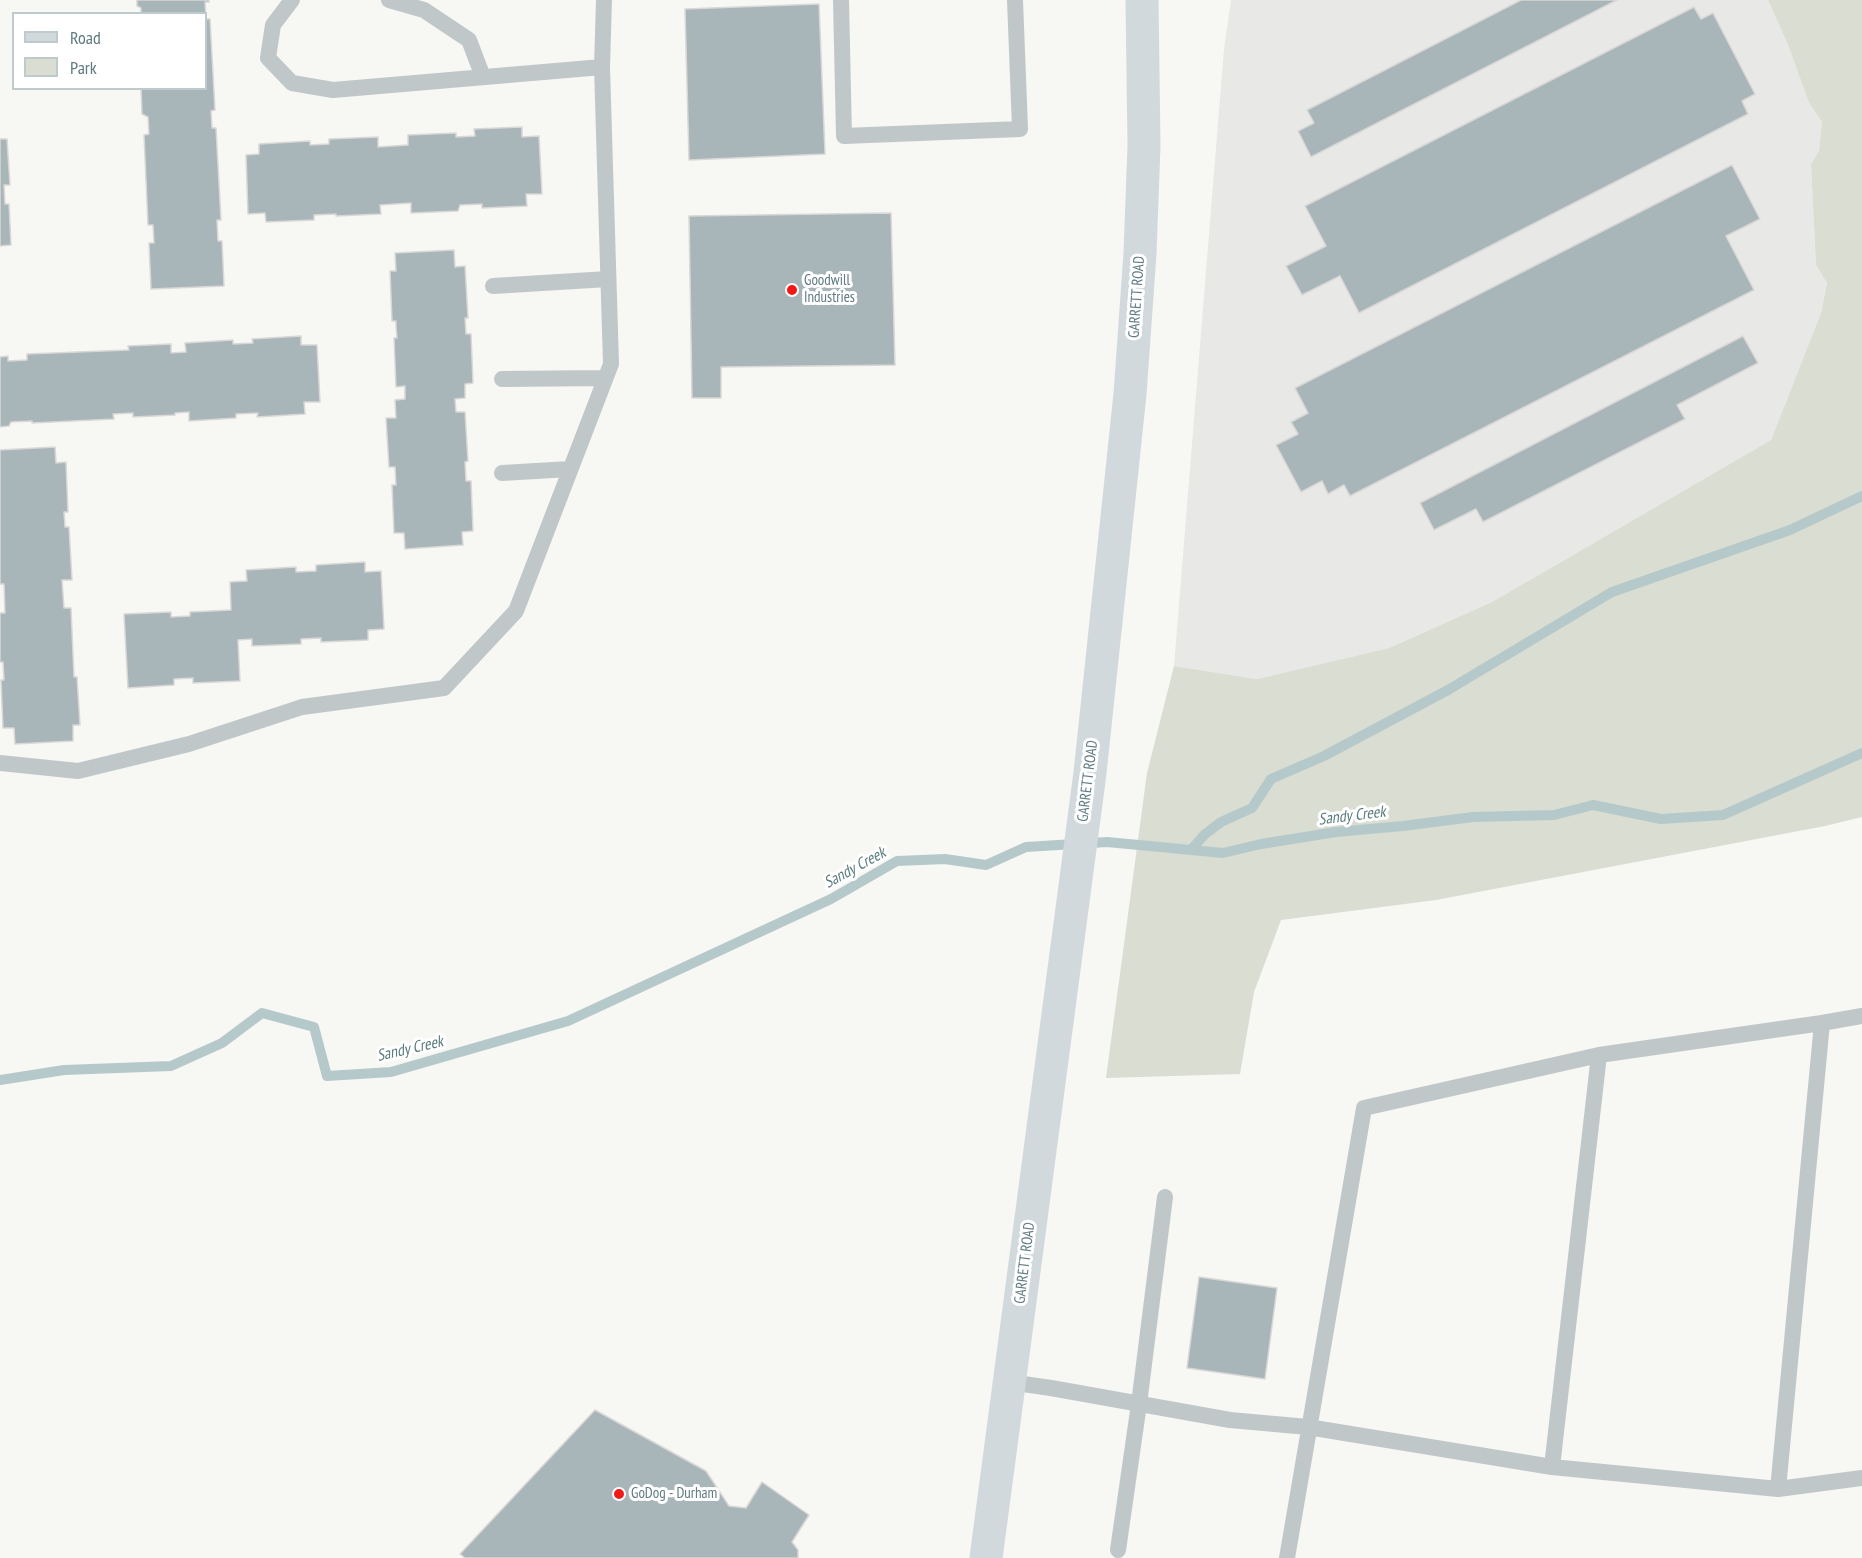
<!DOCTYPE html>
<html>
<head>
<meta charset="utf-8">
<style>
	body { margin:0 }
	#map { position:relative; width:1862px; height:1558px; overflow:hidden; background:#f7f7f4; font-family:"PT Sans Narrow",sans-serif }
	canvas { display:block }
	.legend { position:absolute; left:12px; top:12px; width:195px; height:78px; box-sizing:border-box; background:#fff; border:2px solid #bfcacd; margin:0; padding:8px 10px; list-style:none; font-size:18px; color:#5f7a82 }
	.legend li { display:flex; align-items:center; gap:12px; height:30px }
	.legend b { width:30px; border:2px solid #bfcacd }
</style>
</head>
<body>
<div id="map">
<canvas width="1862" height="1558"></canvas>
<ul class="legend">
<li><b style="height:8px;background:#d2d9dc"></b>Road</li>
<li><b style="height:16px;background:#d9ddd2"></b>Park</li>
</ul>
</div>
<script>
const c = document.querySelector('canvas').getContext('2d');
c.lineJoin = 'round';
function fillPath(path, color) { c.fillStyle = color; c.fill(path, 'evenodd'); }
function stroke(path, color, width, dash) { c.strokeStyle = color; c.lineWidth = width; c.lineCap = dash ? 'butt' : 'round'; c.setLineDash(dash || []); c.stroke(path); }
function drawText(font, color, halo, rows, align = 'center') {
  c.font = font + ' "PT Sans Narrow",sans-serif'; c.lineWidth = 6; c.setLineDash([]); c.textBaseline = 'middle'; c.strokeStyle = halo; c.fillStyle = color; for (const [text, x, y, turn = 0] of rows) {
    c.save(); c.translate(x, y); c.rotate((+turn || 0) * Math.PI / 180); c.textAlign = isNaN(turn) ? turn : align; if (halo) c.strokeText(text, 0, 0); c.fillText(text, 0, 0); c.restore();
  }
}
fillPath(new Path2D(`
	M1231,0H1768L1788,45L1809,103L1822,122L1819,151L1811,164L1816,265L1827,283L1821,313L1771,440L1492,602L1389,648L1257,679L1174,666L1224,49Z`), '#e8e8e7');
fillPath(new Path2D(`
	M1768,0H1862V817L1825,826L1436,900L1281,920L1254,992L1240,1074L1106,1078L1147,773L1174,666L1257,679L1389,648L1492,602L1771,440L1821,313L1827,283L1816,265L1811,164L1819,151L1822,122L1809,103L1788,45Z`), '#d9ddd2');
stroke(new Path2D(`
	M1191,850L1204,835L1221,822L1252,808L1271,779L1324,756L1448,690L1612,592L1790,530L1862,496
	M0,1080L64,1070L171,1066L222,1043L262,1013L314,1027L327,1076L391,1072L568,1021L831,899L897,861L945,859L986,865L1026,847L1107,842L1223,853L1261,844L1336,832L1403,826L1473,817L1554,815L1593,805L1661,819L1723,815L1862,753`), '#b6c9ca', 10);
const building = new Path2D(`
	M137,0H209V2H205L206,19H210L215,110L211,111L212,128H216L221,220H217L218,241H222L224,286L151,289L149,243H154L153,225H148L144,135L149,134L148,117L142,114L141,88H206V14H141V8L137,6Z
	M1521,0H1617L1311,157L1298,131L1314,123L1307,110Z
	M819,4L825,154L689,160L685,9Z
	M1694,7L1701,19L1713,13L1755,94L1742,101L1748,114L1359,313L1340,276L1302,295L1286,266L1326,246L1305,206Z
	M522,127V137L539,136L542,194H526L527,206L482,208V204L460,205L458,211L411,213V203L380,205L381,214L336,216V214L314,215V220L266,222L265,213L248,214L246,155L259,154V144L310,141V145L329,144V139L378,137V147L408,145V135L456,133V137L475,136L474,129Z
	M0,139H7L10,185H4L5,204H9L11,245L0,246Z
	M1732,165L1760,219L1726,236L1754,290L1350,496L1344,485L1328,494L1322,481L1301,492L1276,445L1298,434L1291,422L1308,413L1295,388Z
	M891,213L895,365L721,367V398H692L689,216Z
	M454,250L455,267L465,266L468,318H465L466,334H471L473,383L465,384V398L455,399L456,412H465L468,461L465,462L466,481H471L473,531L462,532L463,545L405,549L404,533H394L392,485H396L395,467H389L386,418H396L395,400L405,399V386L396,387L394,338H397L396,326V321H392L390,271H396L395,253Z
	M301,336V345H317L320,402H304L305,414L257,417L258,413L236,414V418L189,421V412L175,413V415L133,417V413L113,414L114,419L32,423V421L11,422L9,426L0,427V357L8,356V361L27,360V354L129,350L128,346L171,344V353L186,352L185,343L233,340V344L253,343L252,339Z
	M1743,336L1758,363L1677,405L1685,419L1483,522L1476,509L1434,530L1420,503Z
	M55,447L56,463L66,462L68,512H64L65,527H69L72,580H62L64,608H71L74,677H77L80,725H73V741L15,744L14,728H3L1,680H4L3,662H0V613H5L4,584H0V450Z
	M365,562V572L381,571L384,629L368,630V640L321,642V638L301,639V644L252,646V639L238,640L240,681L193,683V678L174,679V685L128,688L124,614L171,612V617L190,616V612L231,610L230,582L247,581L246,570L296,567V572L316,571V565Z
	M1199,1277L1277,1288L1265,1379L1187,1368Z
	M595,1410L706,1471L729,1506L746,1508L762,1482L809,1515L792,1542L798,1550V1558H465L460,1554Z`);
fillPath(building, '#a8b5b9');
stroke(building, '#d9d8d6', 1.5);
stroke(new Path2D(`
	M292,0L273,25L268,58L292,83L333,90L602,67
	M389,0L424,10L469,40L483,77
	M841,0L844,136L1020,129L1015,0
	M493,286L608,279
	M502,379L605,378
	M502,473L570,469
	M0,763L78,771L189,744L302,707L444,688L516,611L611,364L602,67L604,0
	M1822,1023L1862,1016
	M1009,1382L1051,1388L1230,1420L1308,1427L1552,1467L1599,1055L1822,1023L1778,1489L1552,1467
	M1778,1489L1862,1478
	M1118,1550L1139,1404L1165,1197
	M1287,1558L1364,1108L1599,1055`), '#c0c7c9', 16);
stroke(new Path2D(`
	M986,1558L1090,773L1130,394L1140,253L1144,146L1142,0`), '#d2d9dc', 33);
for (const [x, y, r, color] of [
	[792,290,6,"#f31818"],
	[619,1494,6,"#f31818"]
]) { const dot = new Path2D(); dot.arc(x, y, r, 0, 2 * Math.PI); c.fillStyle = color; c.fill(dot); stroke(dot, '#fff', 2); }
drawText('15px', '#5f7a82', '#fff', [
	["Goodwill",804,281],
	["Industries",804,298],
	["GoDog - Durham",631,1494]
], 'left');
drawText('15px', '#5f7a82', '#fff', [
	["GARRETT ROAD",1137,297,-86],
	["GARRETT ROAD",1088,781,-83],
	["GARRETT ROAD",1025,1263,-83]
]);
drawText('italic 16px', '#5a7c7d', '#fff', [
	["Sandy Creek",1352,816,-7],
	["Sandy Creek",855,868,-29],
	["Sandy Creek",410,1049,-13]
]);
</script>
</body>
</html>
